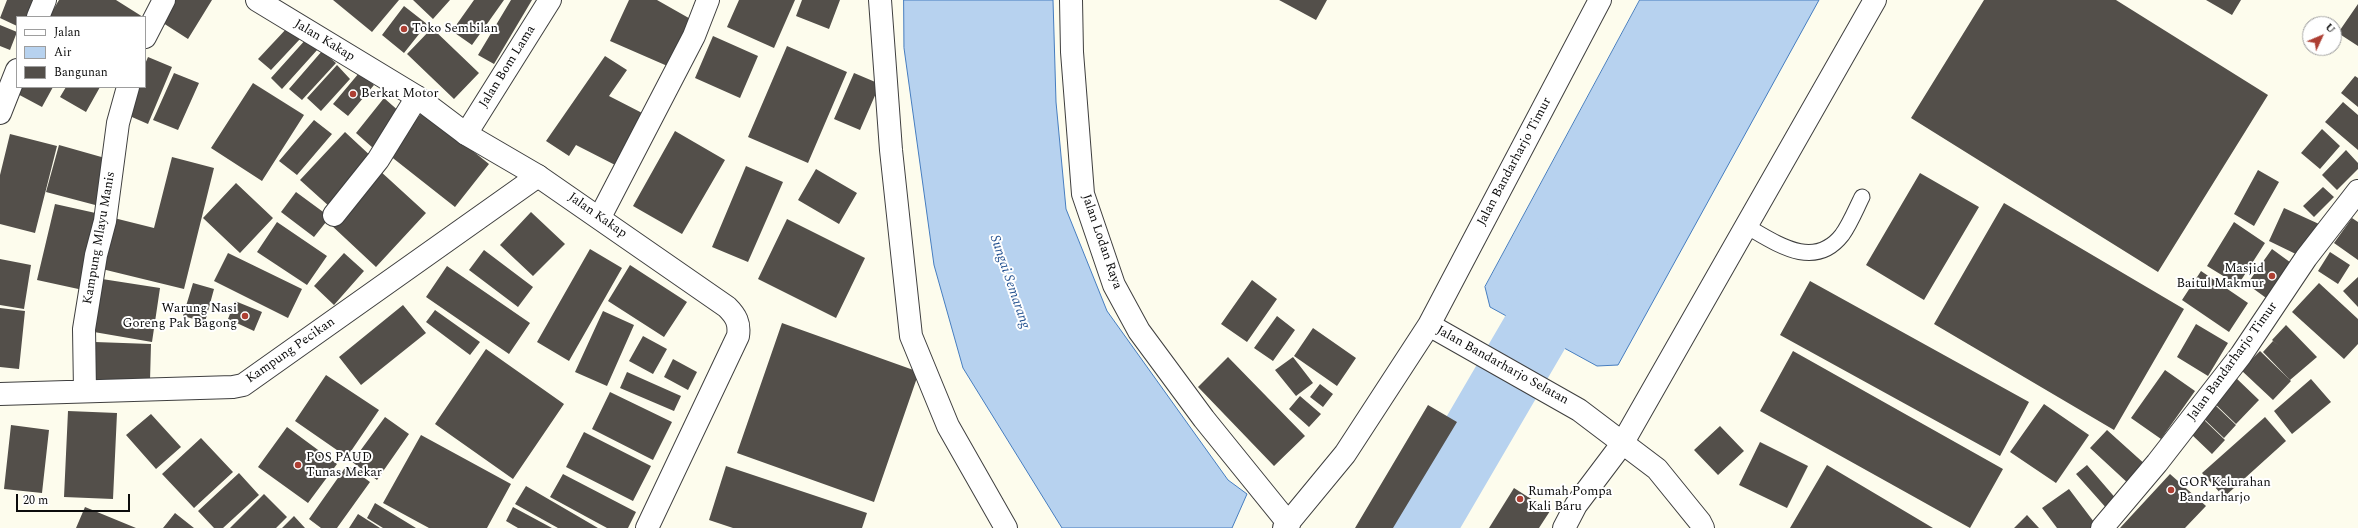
<!DOCTYPE html>
<html>
<head>
<meta charset="utf-8">
<style>
	body { margin:0 }
	#map { position:relative; width:2358px; height:528px; overflow:hidden; background:#fdfced; font-family:Spectral,serif }
	canvas { display:block }
	.legend { position:absolute; left:16px; top:16px; width:130px; height:72px; box-sizing:border-box; background:#fff; border:1px solid #9e9e9e; margin:0; padding:5px 7px; list-style:none; font-size:12px; color:#0c0c0c }
	.legend li { display:flex; align-items:center; gap:8px; height:20px }
	.legend b { width:20px; border:1px solid #9e9e9e }
	.north { position:absolute; left:2302px; top:16px; width:40px; height:40px; box-sizing:border-box; background:#fff; border:1px solid #9e9e9e; border-radius:50%; rotate:46deg; font-size:11px; font-weight:700; line-height:16px; text-align:center; color:#0c0c0c }
	.north::after { content:''; display:block; margin:auto; width:14px; height:18px; background:#ad3f33; clip-path:polygon(50% 0,100% 100%,50% 72%,0 100%) }
	.scale { position:absolute; left:16px; top:494px; width:114px; height:18px; box-sizing:border-box; border:2px solid #0c0c0c; border-top:0; padding-left:5px; font-size:12px; line-height:14px; white-space:nowrap; color:#0c0c0c; -webkit-text-stroke:3px #fff; paint-order:stroke }
</style>
</head>
<body>
<div id="map">
<canvas width="2358" height="528"></canvas>
<ul class="legend">
<li><b style="height:5px;background:#fff"></b>Jalan</li>
<li><b style="height:11px;background:#b7d2ef"></b>Air</li>
<li><b style="height:11px;background:#534f4a"></b>Bangunan</li>
</ul>
<div class="north">U</div>
<div class="scale">20 m</div>
</div>
<script>
const c = document.querySelector('canvas').getContext('2d');
c.lineJoin = 'round';
function fillPath(path, color) { c.fillStyle = color; c.fill(path, 'evenodd'); }
function stroke(path, color, width, dash) { c.strokeStyle = color; c.lineWidth = width; c.lineCap = dash ? 'butt' : 'round'; c.setLineDash(dash || []); c.stroke(path); }
function drawText(font, color, halo, rows, align = 'center') {
  c.font = font + ' Spectral,serif'; c.lineWidth = 4; c.setLineDash([]); c.textBaseline = 'middle'; c.strokeStyle = halo; c.fillStyle = color; for (const [text, x, y, turn = 0] of rows) {
    c.save(); c.translate(x, y); c.rotate((+turn || 0) * Math.PI / 180); c.textAlign = isNaN(turn) ? turn : align; if (halo) c.strokeText(text, 0, 0); c.fillText(text, 0, 0); c.restore();
  }
}
const water = new Path2D(`
	M904,0H1053L1056,102L1066,209L1107,311L1228,480L1247,494L1232,528H1062L963,368L934,265L904,48Z
	M1640,0H1819L1618,365L1597,366L1555,343L1547,356L1514,338L1521,324L1490,307L1485,287Z`);
fillPath(water, '#b7d2ef');
stroke(water, '#467dbf', 1);
stroke(new Path2D(`
	M1421,528L1575,264`), '#b7d2ef', 68);
fillPath(new Path2D(`
	M7,0H35L28,17H17V26L0,18Z
	M59,0H116L143,17H49Z
	M173,0H212L188,39L160,21Z
	M333,0H399L372,32Z
	M413,0H450L433,19Z
	M474,0H504L472,45L452,31Z
	M511,0H532L494,64L478,55Z
	M629,0H657L694,21L672,68L610,41Z
	M739,0H795L774,48L727,27Z
	M802,0H840L829,29L796,16Z
	M1279,0H1327L1316,20Z
	M1984,0H2116L2268,95L2158,272L1911,118Z
	M2206,0H2241L2232,15Z
	M2358,4V46L2338,33Z
	M404,6L427,24L404,53L382,35Z
	M0,25L17,32L10,50L0,46Z
	M288,27L300,39L271,70L258,59Z
	M432,28L479,73L454,99L407,54Z
	M713,36L758,56L740,98L695,78Z
	M307,38L318,49L282,89L271,78Z
	M787,46L847,72L808,163L748,137Z
	M322,51L336,63L302,100L289,89Z
	M605,56L627,70L609,96L648,116L621,168L576,145L569,156L546,141Z
	M148,57L172,67L148,124L125,114L136,87H145V64Z
	M337,65L350,79L321,111L307,98Z
	M174,73L199,83L178,130L153,120Z
	M359,73L374,85L348,116L333,104Z
	M854,73L880,84L860,130L834,119Z
	M2355,76L2358,78V107L2341,93Z
	M253,83L304,115L262,181L211,148Z
	M17,87H53L42,107L12,91Z
	M66,87H100L86,112L60,97Z
	M384,98L401,113L373,148L356,133Z
	M2343,102L2358,115V150L2325,122Z
	M423,111L489,164L455,207L389,155Z
	M314,120L332,134L297,175L279,161Z
	M2322,129L2340,146L2320,169L2301,153Z
	M675,131L725,160L682,234L633,206Z
	M345,132L374,159L330,207L300,180Z
	M10,134L57,146L35,233L0,224V175Z
	M59,145L112,160L99,206L46,192Z
	M2346,150L2358,163V169L2337,190L2322,175Z
	M172,157L214,168L184,289L102,269L114,218L154,228Z
	M746,166L783,182L748,262L712,247Z
	M816,169L857,193L839,224L798,200Z
	M379,170L426,213L376,267L330,224Z
	M2258,170L2279,182L2254,226L2234,214Z
	M1920,173L1979,207L1924,300L1866,265Z
	M236,183L273,218L240,253L203,218Z
	M2323,187L2334,197L2314,217L2303,206Z
	M296,192L330,217L314,237L281,212Z
	M2004,203L2184,309L2114,430L1934,324Z
	M55,204L100,214L83,290L37,280Z
	M2284,208L2319,224L2304,258L2269,241Z
	M531,212L565,244L533,276L500,245Z
	M2352,218L2358,222V260L2334,243Z
	M787,219L865,258L836,318L758,279Z
	M277,222L327,256L307,285L257,252Z
	M2234,222L2265,243L2238,285L2207,266Z
	M590,249L622,268L569,361L537,342Z
	M2272,249L2298,268L2273,303L2247,284Z
	M484,250L533,287L518,307L469,270Z
	M2330,252L2350,265L2338,284L2318,271Z
	M228,253L302,289L288,318L214,281Z
	M344,253L364,271L334,305L314,286Z
	M0,259L31,265L24,309L0,305Z
	M630,265L687,302L664,337L608,301Z
	M447,266L530,323L509,354L426,297Z
	M2201,271L2248,303L2229,332L2182,300Z
	M2358,277V307L2343,291Z
	M102,279L160,288L152,342L94,332Z
	M1252,280L1277,299L1247,342L1221,324Z
	M1810,281L2029,402L2000,456L1780,335Z
	M193,283L214,289L205,322L183,316Z
	M2319,283L2358,319V344L2344,359L2292,312Z
	M235,301L262,312L254,331L228,319Z
	M403,305L426,333L361,385L339,357Z
	M0,308L25,311L19,369L0,367Z
	M435,310L480,342L470,355L426,322Z
	M603,311L634,325L607,386L575,372Z
	M1277,316L1295,330L1273,361L1254,348Z
	M782,323L919,372L874,502L737,453Z
	M2196,324L2228,343L2208,376L2177,357Z
	M2286,325L2317,357L2290,380L2263,352L2273,341L2279,346L2272,340Z
	M1313,328L1356,358L1337,386L1294,356Z
	M643,336L667,349L653,374L629,361Z
	M95,342L151,344L150,381L94,380Z
	M486,349L564,404L513,479L435,424Z
	M1793,351L2003,469L1970,528L1760,411Z
	M2260,351L2291,381L2273,400L2241,370Z
	M1228,357L1305,436L1274,466L1198,387Z
	M1293,357L1313,383L1296,396L1275,370Z
	M673,359L697,372L688,390L664,377Z
	M2165,370L2195,391L2161,439L2131,418Z
	M627,372L681,396L674,411L620,388Z
	M326,375L379,410L347,457L295,421Z
	M2234,376L2259,400L2236,424L2211,400Z
	M2311,379L2331,402L2292,434L2274,411Z
	M1320,384L1333,394L1323,407L1310,397Z
	M610,392L672,422L653,460L592,429Z
	M1300,396L1321,414L1309,427L1289,409Z
	M2044,404L2089,435L2056,483L2010,452Z
	M1428,405L1457,422L1393,528H1355Z
	M2215,405L2236,425L2224,438L2203,418Z
	M68,411L117,413L113,499L64,497Z
	M151,414L181,447L156,469L126,435Z
	M385,417L409,434L377,480L352,462Z
	M2265,417L2286,441L2224,497L2202,473Z
	M2203,419L2225,440L2212,454L2190,433Z
	M11,425L49,430L42,493L4,489Z
	M1720,426L1744,451L1718,475L1694,450Z
	M287,427L337,464L308,503L258,467Z
	M2107,430L2147,466L2130,485L2090,448Z
	M584,432L651,466L633,501L566,467Z
	M421,435L511,484L487,528H429L383,503Z
	M201,438L233,472L194,508L162,474Z
	M1760,442L1808,466L1787,508L1739,485Z
	M347,465L370,482L337,528H321L309,519Z
	M1827,465L1933,528H1790Z
	M2087,465L2118,501L2108,510L2076,474Z
	M726,466L867,513L862,528H733L709,520Z
	M239,473L259,495L223,528H214L198,511Z
	M563,474L636,512L628,528H607L550,497Z
	M2170,474L2206,506L2185,528H2120Z
	M526,486L598,528H558L515,504Z
	M1514,488L1550,511L1539,528H1489Z
	M2069,489L2097,526L2094,528H2057L2042,508Z
	M264,494L287,517L276,528H230Z
	M375,503L416,528H383L367,518Z
	M85,507L136,528H76Z
	M513,507L552,528H518L506,521Z
	M175,513L194,528H163Z
	M358,514L380,528H349Z
	M2027,515L2039,528H2014Z
	M294,516L305,528H282Z`), '#534f4a');
const service = new Path2D(`
	M1746,226C1776,243 1814,271 1842,235C1850,224 1856,209 1862,197`);
const minor = new Path2D(`
	M880,0L891,150L911,336L948,426L1006,528
	M1071,0L1072,52L1083,194L1114,285L1139,331L1204,419L1289,524
	M38,17L45,0
	M145,37L164,0
	M0,113L17,70
	M466,134L550,0
	M334,215L378,160L417,97
	M600,217L694,36L708,0
	M85,391L84,329L96,255L105,221L118,123L128,87
	M0,394L233,387L243,385L538,176
	M1564,528L1576,505L1622,444L1875,0
	M2102,528L2157,463L2241,355L2306,258L2358,191`);
const tertiary = new Path2D(`
	M257,0L417,97L466,134L538,176L727,307C736,316 740,323 738,336L647,528
	M1429,325L1600,0
	M1284,528L1345,454L1429,325L1579,410L1657,469L1700,522L1703,528`);
stroke(service, '#3f3f3f', 17);
stroke(minor, '#3f3f3f', 24);
stroke(tertiary, '#3f3f3f', 24);
stroke(service, '#fff', 15);
stroke(minor, '#fff', 22);
stroke(tertiary, '#fff', 22);
for (const [x, y, r, color] of [
	[404,29,4,"#ad3f33"],
	[353,94,4,"#ad3f33"],
	[2272,276,4,"#ad3f33"],
	[245,316,4,"#ad3f33"],
	[298,465,4,"#ad3f33"],
	[2171,490,4,"#ad3f33"],
	[1520,499,4,"#ad3f33"]
]) { const dot = new Path2D(); dot.arc(x, y, r, 0, 2 * Math.PI); c.fillStyle = color; c.fill(dot); stroke(dot, '#fff', 1.5); }
drawText('13px', '#0c0c0c', '#fff', [
	["Toko Sembilan",412,29],
	["Berkat Motor",361,94],
	["Masjid",2264,269,"right"],
	["Baitul Makmur",2264,284,"right"],
	["Warung Nasi",237,309,"right"],
	["Goreng Pak Bagong",237,324,"right"],
	["POS PAUD",306,458],
	["Tunas Mekar",306,473],
	["GOR Kelurahan",2179,483],
	["Bandarharjo",2179,498],
	["Rumah Pompa",1528,492],
	["Kali Baru",1528,507]
], 'left');
drawText('13px', '#0c0c0c', '#fff', [
	["Jalan Kakap",324,41,31],
	["Jalan Bom Lama",508,67,-58],
	["Jalan Bandarharjo Timur",1515,162,-62],
	["Jalan Kakap",597,216,35],
	["Kampung Mlayu Manis",100,238,-80],
	["Jalan Lodan Raya",1101,242,71],
	["Kampung Pecikan",291,351,-35],
	["Jalan Bandarharjo Timur",2233,362,-54],
	["Jalan Bandarharjo Selatan",1502,366,29]
]);
drawText('italic 14px', '#235190', '#fff', [
	["Sungai Semarang",1009,282,71]
]);
</script>
</body>
</html>
